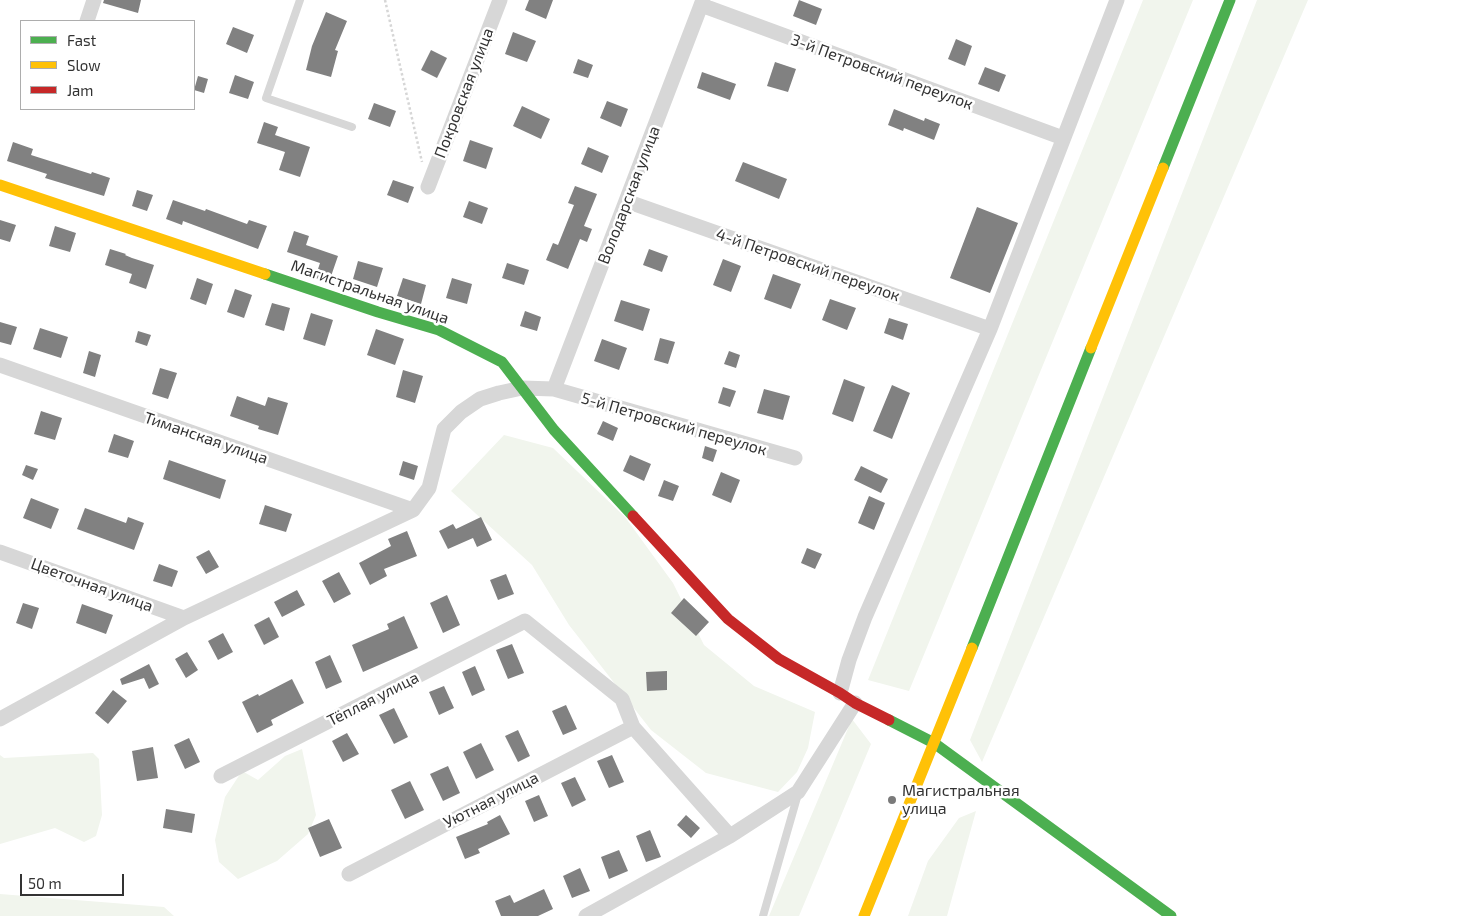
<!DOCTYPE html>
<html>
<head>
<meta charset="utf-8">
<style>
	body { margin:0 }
	#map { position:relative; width:1480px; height:916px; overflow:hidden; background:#fff; font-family:"Exo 2",sans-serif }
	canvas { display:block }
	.legend { position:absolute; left:20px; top:20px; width:175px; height:90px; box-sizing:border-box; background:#fff; border:1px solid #adadad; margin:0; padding:6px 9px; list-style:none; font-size:15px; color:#333 }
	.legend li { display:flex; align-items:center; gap:10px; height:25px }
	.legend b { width:25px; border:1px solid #adadad }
	.scale { position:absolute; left:20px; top:874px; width:104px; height:22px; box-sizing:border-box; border:2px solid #333; border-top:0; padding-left:6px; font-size:15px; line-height:18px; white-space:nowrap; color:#333; -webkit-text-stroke:4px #fff; paint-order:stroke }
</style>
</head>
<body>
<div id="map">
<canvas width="1480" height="916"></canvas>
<ul class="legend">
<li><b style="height:6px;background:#4caf50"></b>Fast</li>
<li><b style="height:6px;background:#ffc107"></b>Slow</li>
<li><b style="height:6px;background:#c62828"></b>Jam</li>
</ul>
<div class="scale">50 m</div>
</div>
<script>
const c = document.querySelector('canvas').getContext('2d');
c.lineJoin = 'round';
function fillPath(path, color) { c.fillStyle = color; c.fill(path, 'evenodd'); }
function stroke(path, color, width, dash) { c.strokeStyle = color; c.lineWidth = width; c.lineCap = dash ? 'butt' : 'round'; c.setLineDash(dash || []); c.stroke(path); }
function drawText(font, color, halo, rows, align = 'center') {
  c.font = font + ' "Exo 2",sans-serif'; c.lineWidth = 5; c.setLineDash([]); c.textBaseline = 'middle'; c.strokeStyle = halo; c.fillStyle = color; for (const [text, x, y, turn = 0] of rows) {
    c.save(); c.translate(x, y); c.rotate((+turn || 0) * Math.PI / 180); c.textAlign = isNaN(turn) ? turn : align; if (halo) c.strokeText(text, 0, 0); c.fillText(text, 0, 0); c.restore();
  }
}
fillPath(new Path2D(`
	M1143,0H1193L909,691L868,680Z
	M1257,0H1308L982,762L970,740Z
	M504,435L553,448L625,517L673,583L704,645L754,686L815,712L808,748L797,772L778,792L706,773L651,730L569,625L532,565L451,491Z
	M852,719L871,744L799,916H769Z
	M302,749L316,815L308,834L277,861L238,879L219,862L215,840L225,797L242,771L258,780L285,756Z
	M93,753L99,759L102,815L96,836L84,842L55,828L0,844V755L4,758Z
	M976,811L947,916H908L928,861L959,818Z
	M0,894L164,907L174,916H0Z`), '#f1f5ed');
fillPath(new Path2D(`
	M104,0H141L138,13L103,3Z
	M529,0H553L546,19L525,10Z
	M799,0L822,9L816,25L793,16Z
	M326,12L347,21L335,50L338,51L331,77L306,70L312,46Z
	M233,27L254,35L247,53L226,44Z
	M513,32L536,41L527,62L505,54Z
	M956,39L972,46L965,66L948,59Z
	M431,50L447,58L437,78L421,70Z
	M578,59L593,65L588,78L573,73Z
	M775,62L796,69L788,92L767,86Z
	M985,67L1006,75L999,92L978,84Z
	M702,72L736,84L730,100L697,88Z
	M235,75L254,82L248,99L229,93Z
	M198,76L208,79L204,93L194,90Z
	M607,101L628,109L621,127L600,118Z
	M374,103L396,111L390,127L368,119Z
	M522,106L550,119L541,139L513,126Z
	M894,109L924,121L925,118L940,124L934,140L904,128L903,131L888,125Z
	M264,122L278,127L275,135L310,147L300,177L279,170L285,152L257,143Z
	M470,140L493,148L486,169L463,161Z
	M13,142L33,149L31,155L91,174L92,172L110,178L104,196L45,178L47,174L7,161Z
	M588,147L609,156L602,173L581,164Z
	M743,162L787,179L779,199L735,181Z
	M393,180L414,187L408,203L387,195Z
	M575,186L597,194L584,226L592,229L587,242L580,239L568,269L546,260L553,243L558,245L574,205L568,203Z
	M137,190L153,195L147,211L132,206Z
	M173,200L205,211L206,209L247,224L249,220L267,226L258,249L183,221L182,225L166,219Z
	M469,201L488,208L482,224L463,217Z
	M977,207L1018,223L990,293L950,278Z
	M0,220L16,225L10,242L0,239Z
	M55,226L76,233L70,252L49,246Z
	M294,231L309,236L306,245L338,256L329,282L315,278L320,263L287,252Z
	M110,249L126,254L125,255L132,258L154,265L146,289L129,283L132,274L105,265Z
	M649,249L668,256L662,272L643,265Z
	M723,259L741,266L731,292L713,285Z
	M358,261L383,268L377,287L353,279Z
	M507,263L529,270L524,285L502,278Z
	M773,274L801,284L791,309L764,299Z
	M197,278L213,284L206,305L190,299Z
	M403,278L426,285L421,304L397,296Z
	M452,278L472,284L467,304L446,298Z
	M235,289L252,295L244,318L227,312Z
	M830,299L856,308L847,330L822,320Z
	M621,300L650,309L643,331L614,321Z
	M272,303L290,308L284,331L265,325Z
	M525,311L541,317L537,331L520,326Z
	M311,313L333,320L325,346L303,339Z
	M889,318L908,324L903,340L884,333Z
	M0,322L17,327L11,345L0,342Z
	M40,328L68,337L61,358L33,349Z
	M376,329L404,339L395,365L367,355Z
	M138,331L151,335L147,346L135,342Z
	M660,338L675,342L668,364L654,360Z
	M602,339L627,348L619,370L594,361Z
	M89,351L101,355L95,377L83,373Z
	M729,351L740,355L736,368L724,364Z
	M160,368L177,373L168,399L152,394Z
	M403,370L423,376L415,403L396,397Z
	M844,379L865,387L853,422L832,414Z
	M892,385L910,393L892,439L873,431Z
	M723,387L736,391L730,407L718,403Z
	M764,389L790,396L783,420L757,413Z
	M237,396L265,406L268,397L288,403L278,435L258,429L259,426L230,416Z
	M41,411L62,418L55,440L34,434Z
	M603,421L618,428L613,441L597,434Z
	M114,434L134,441L128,458L108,452Z
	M705,446L717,450L713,462L702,458Z
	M630,455L651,464L644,481L623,471Z
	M169,460L226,480L220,499L163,479Z
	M403,461L418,466L414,480L399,475Z
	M26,465L38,469L33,480L22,475Z
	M861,466L888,479L881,493L854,480Z
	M721,472L740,480L731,503L712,495Z
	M664,480L679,486L673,501L658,496Z
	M869,496L885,503L874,530L858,523Z
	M31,498L59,509L51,529L23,518Z
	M265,505L292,514L286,532L259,524Z
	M85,508L126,523L128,517L144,523L134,550L77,529Z
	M481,517L492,540L477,547L473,538L448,549L439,531L453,524L456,529Z
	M407,531L417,556L384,569L387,576L370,585L359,563L391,546L388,539Z
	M807,548L822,554L815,569L801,563Z
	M209,550L219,567L206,574L196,557Z
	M159,564L178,571L172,587L153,581Z
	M339,572L351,594L334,603L322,581Z
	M506,574L514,594L498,600L490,580Z
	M297,590L305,605L282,617L274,602Z
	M447,595L460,625L443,633L430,603Z
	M684,598L709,622L696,636L671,613Z
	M23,603L39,608L32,629L16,623Z
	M82,604L113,615L106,634L76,623Z
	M404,616L418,648L363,672L352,645L389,629L387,624Z
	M269,617L279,637L264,645L254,625Z
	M223,633L233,652L218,660L208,641Z
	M512,644L524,673L508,679L496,650Z
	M187,652L198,670L186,678L175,659Z
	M330,655L342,682L326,689L315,662Z
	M149,664L159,684L149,689L144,678L122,685L120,679Z
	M475,666L485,690L472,696L462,672Z
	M667,671V690L647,691L646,672Z
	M292,679L304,703L271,720L273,725L257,733L242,702L258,694L259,696Z
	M444,686L454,708L439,715L429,692Z
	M113,690L127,701L108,724L95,713Z
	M566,705L577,729L563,735L552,711Z
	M394,708L408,737L394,744L379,715Z
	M518,730L530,756L518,762L505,736Z
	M347,733L359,754L343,762L332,741Z
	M189,738L200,762L185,769L174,745Z
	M481,743L494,770L476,779L463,752Z
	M153,747L158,778L137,781L132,751Z
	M612,755L624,782L609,788L597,761Z
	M448,766L460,793L443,801L430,774Z
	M575,777L586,800L572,807L561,783Z
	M410,781L424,810L405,819L391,790Z
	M539,795L548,816L534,822L525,801Z
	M166,809L195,814L192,833L163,828Z
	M500,815L510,834L478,849L480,853L465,859L456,837L488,824L487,822Z
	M686,815L700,828L691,838L677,825Z
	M329,819L342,848L320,857L308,828Z
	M650,830L661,857L646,862L636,836Z
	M619,850L628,871L609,879L601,857Z
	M580,868L590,891L572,898L563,876Z
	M544,889L553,909L538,916H501L495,901L510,895L514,903Z`), '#818181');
stroke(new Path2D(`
	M385,0L422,162`), '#d6d6d6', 2.5, [2.5, 2.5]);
stroke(new Path2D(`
	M300,0L266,98L352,127
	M763,916L798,794`), '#d7d7d7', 8);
stroke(new Path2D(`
	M701,5L1063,138
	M87,21L94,0
	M428,187L500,0
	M626,201L990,329
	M0,365L413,510
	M554,389L703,0
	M0,552L184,618
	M840,693L849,660L865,617L990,329L1117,0
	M0,719L184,618L413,510L429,488L444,429L461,412L480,399L499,393L522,388L554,389L795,458
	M221,776L525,621L622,699L633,727L730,836
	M349,874L633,727
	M586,916L730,836L798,792L855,703`), '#d7d7d7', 15);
stroke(new Path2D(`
	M1163,168L1230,0
	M265,274L378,312L439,330L502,362L554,430L633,516
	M972,648L1091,348
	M889,720L934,743L1171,916`), '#4caf50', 11);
stroke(new Path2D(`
	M0,185L265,274
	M1091,348L1163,168
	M864,916L972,648`), '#ffc107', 11);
stroke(new Path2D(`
	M633,516L728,619L779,659L840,693L855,703L889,720`), '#c62828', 11);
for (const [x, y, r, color] of [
	[892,800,5,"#7a7a7a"]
]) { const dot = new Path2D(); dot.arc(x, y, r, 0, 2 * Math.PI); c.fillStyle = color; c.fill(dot); stroke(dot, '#fff', 2); }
drawText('16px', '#333', '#fff', [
	["3-й Петровский переулок",882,72,20],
	["Покровская улица",464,93,-69],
	["Володарская улица",629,195,-69],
	["4-й Петровский переулок",808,265,19],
	["Магистральная улица",370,292,19],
	["5-й Петровский переулок",674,424,16],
	["Тиманская улица",206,438,19],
	["Цветочная улица",92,585,20],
	["Тёплая улица",373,699,-27],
	["Уютная улица",491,800,-27]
]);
drawText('16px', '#333', '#fff', [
	["Магистральная",902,791],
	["улица",902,809]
], 'left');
</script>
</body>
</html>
